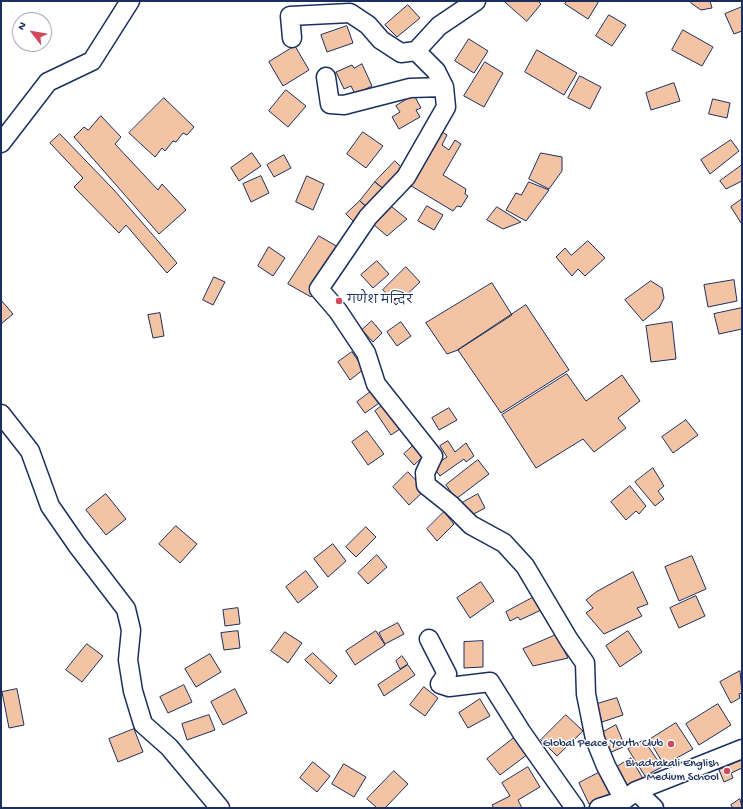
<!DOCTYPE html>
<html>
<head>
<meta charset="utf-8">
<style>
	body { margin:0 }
	#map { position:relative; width:743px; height:809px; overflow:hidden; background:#fff; font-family:"Gochi Hand",sans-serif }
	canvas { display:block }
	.frame { position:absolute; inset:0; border:2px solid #1b2f5e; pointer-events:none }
	.north { position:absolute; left:12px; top:12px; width:40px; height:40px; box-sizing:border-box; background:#fff; border:1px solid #a4acbf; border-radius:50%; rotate:301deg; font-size:11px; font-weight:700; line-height:16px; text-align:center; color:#1b2f5e }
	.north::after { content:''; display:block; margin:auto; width:14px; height:18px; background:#d1495b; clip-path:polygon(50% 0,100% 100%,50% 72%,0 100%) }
</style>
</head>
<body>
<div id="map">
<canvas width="743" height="809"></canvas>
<div class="frame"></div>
<div class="north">N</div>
</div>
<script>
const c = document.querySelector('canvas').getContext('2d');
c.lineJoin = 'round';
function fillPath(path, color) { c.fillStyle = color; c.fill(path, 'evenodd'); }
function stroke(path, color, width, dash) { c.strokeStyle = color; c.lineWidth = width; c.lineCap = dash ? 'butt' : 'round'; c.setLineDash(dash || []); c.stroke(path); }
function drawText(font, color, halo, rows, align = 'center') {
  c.font = font + ' "Gochi Hand","Playpen Sans Deva",sans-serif'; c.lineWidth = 3; c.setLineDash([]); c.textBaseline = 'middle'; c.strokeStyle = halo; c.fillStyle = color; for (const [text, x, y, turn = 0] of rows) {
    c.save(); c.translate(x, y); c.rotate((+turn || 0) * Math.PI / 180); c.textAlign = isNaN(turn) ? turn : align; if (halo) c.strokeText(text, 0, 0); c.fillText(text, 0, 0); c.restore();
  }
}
const building = new Path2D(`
	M504,1H538L541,4L527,21Z
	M567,1H599L588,19L565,4Z
	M692,1H710L712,8L701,10L691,3Z
	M408,5L420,18L397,37L385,25Z
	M742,7V31L734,34L725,14Z
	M609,15L626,25L612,46L596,36Z
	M347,26L353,43L327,52L321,35Z
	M683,30L713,47L702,66L672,50Z
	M469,39L488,51L474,73L455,61Z
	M295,46L309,70L283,86L269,62Z
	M537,50L577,73L564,95L525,72Z
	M485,62L503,73L484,107L464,96Z
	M362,64L372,86L355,94L351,86L344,89L336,72L352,65L354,68Z
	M580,76L601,87L590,109L568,98Z
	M674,83L680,101L651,110L646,93Z
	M286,90L306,106L288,127L269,111Z
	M414,95L421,108L416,110L420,117L399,129L392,117L400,112L396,106Z
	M164,98L194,127L187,135L183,133L176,142L173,141L165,151L162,148L155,157L129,133Z
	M713,99L730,103L727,118L709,114Z
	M101,116L121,137L115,144L158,190L162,184L186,210L159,234L74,137L84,127L88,130Z
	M439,130L447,135L442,145L449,150L455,140L461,144L443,175L466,189L465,194L468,196L461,207L457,206L453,211L408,184Z
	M363,132L383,146L366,168L347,154Z
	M60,134L114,190L177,263L167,273L126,225L119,233L74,187L83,178L50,143Z
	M731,140L739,151L710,174L701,160Z
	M252,153L261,166L239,181L231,168Z
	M541,153L562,157V171L549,189L529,179Z
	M284,155L291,168L274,177L267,165Z
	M395,161L404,170L385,190L375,182Z
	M742,165V181L726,189L720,181Z
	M261,176L269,193L251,202L243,184Z
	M307,176L324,184L313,210L296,202Z
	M375,182L385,190L371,211L360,201Z
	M529,182L549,190L526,221L506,210L516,193L521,195Z
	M742,199V223H741L731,207Z
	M360,201L371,211L356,224L346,214Z
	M427,206L443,215L434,230L418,221Z
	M392,207L407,219L387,236L374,225Z
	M497,207L521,222L503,229L487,220Z
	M319,236L338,247L334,261L311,297L288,284Z
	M588,241L605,258L585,276L578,269L572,276L556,257L565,248L571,255Z
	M269,247L285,258L273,276L258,266Z
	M377,261L389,274L373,288L361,275Z
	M406,267L420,282L396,305L383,290Z
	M214,277L225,282L213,305L203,300Z
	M734,280L737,301L708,307L704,285Z
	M651,281L662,288L664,298L659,308L643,321L625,300Z
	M492,283L512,315L458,350L447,354L426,323Z
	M1,300L13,314L1,324Z
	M526,305L569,370L501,413L458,350Z
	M742,308V329L719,334L714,314Z
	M160,313L164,336L153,338L148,315Z
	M372,321L382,333L373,342L362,330Z
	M401,322L411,336L397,346L387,332Z
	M672,322L676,359L651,362L646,326Z
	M352,352L364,369L350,380L338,362Z
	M567,374L586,401L622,375L640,401L618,418L626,428L594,452L583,439L536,468L502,415Z
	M373,390L382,401L365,413L357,402Z
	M387,402L403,427L391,435L375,411Z
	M449,408L457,420L439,430L432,418Z
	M686,420L698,435L673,453L662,437Z
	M367,431L384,454L368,465L352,442Z
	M448,441L455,452L466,443L474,456L466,462L464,459L440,476L431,464L438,458L441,461L447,457L440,446Z
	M416,443L426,454L414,465L404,454Z
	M478,460L489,474L456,499L446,485Z
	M653,468L664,486L658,491L664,499L655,506L635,482Z
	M408,472L425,490L409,505L393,487Z
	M630,486L646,506L639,514L636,511L626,520L611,502Z
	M106,494L126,519L106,535L86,510Z
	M478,494L485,508L468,517L462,503Z
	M444,512L454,524L437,541L427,529Z
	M176,526L197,544L180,563L159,544Z
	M366,527L376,537L356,557L346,547Z
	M333,544L346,561L328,577L314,559Z
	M377,555L387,567L368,584L358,573Z
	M692,556L706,589L679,601L665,567Z
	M306,571L318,587L298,603L286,587Z
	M633,572L648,604L637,608L642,616L604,634L586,613L593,608L586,600L596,592Z
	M481,582L494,601L470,618L457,598Z
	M696,596L705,616L679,628L670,608Z
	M534,597L541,610L520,620L518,617L510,621L506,612Z
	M238,608L240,624L225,626L223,610Z
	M398,623L404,634L385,644L379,633Z
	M238,631L240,648L224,650L221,633Z
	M376,631L385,645L355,665L346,651Z
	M628,631L642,652L620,667L606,646Z
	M285,632L302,643L288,663L271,651Z
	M556,635L568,658L533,666L523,649Z
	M483,641V667L464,668V642Z
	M87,644L103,656L82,682L66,670Z
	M313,653L337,676L330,684L305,660Z
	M210,654L221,672L196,687L185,669Z
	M402,656L408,664L400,669L396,661Z
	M408,665L415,675L384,696L378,685Z
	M740,671L742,693L739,694L740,698L731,703L720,682Z
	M184,685L192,702L168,713L160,697Z
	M424,687L438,698L425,716L410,705Z
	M17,689L24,725L9,728L2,692Z
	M235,689L247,713L223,725L211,702Z
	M617,698L623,715L602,722L597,704Z
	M480,699L490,716L468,728L459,713Z
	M718,704L731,725L699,745L686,724Z
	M209,715L215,730L187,740L182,724Z
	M566,715L583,731L557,756L541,740Z
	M676,723L693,749L664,765L649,740Z
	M616,725L625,746L605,755L596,736Z
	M134,729L143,752L118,762L109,739Z
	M519,734L532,751L500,775L487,759Z
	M644,740L662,767L645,776L628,749Z
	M631,758L645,782L626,794L612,770Z
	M742,760V768L731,773L733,778L724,782L719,770Z
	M313,762L330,776L317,792L300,778Z
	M344,764L366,777L354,797L332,784Z
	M528,767L540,787L518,800L522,808H494L492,805L510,796L502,783Z
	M606,769L617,790L589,804L579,783Z
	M394,771L408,784L385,808H377L367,799Z
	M740,799L742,808H733L731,805Z`);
fillPath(building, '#f4c3a4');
stroke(building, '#1b2f5e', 1);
const minor = new Path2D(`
	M292,38L290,16L350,13L368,25L381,40L401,53L416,51
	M326,77L330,104L344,105L410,88L444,87L436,71L416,51L439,26L476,1
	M444,87L446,107L406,177L368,217L319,289L338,311L366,353L376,384L433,456L425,473L426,485L451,505L471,525L504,543L525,566L569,640L585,663L586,694L595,739L606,766L624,800
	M1,143L48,82L92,61L130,1
	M1,414L30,451L50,506L77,545L126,609L131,630L128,660L133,691L143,724L169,747L220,808
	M429,639L447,674L440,684L449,687L490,682L522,733L575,808
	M636,791L654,808
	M599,808L624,800L636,791L742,749`);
stroke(minor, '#1b2f5e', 21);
stroke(minor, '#fff', 18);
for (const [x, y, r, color] of [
	[339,301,4,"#d1495b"],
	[671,744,4,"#d1495b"],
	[727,771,4,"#d1495b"]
]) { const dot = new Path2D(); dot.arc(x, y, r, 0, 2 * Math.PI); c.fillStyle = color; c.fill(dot); stroke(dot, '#fff', 1.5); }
drawText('12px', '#1b2f5e', '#fff', [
	["गणेश मन्दिर",347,301,"left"],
	["Global Peace Youth Club",663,744],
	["Bhadrakali English",719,764],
	["Medium School",719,778]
], 'right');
</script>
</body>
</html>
